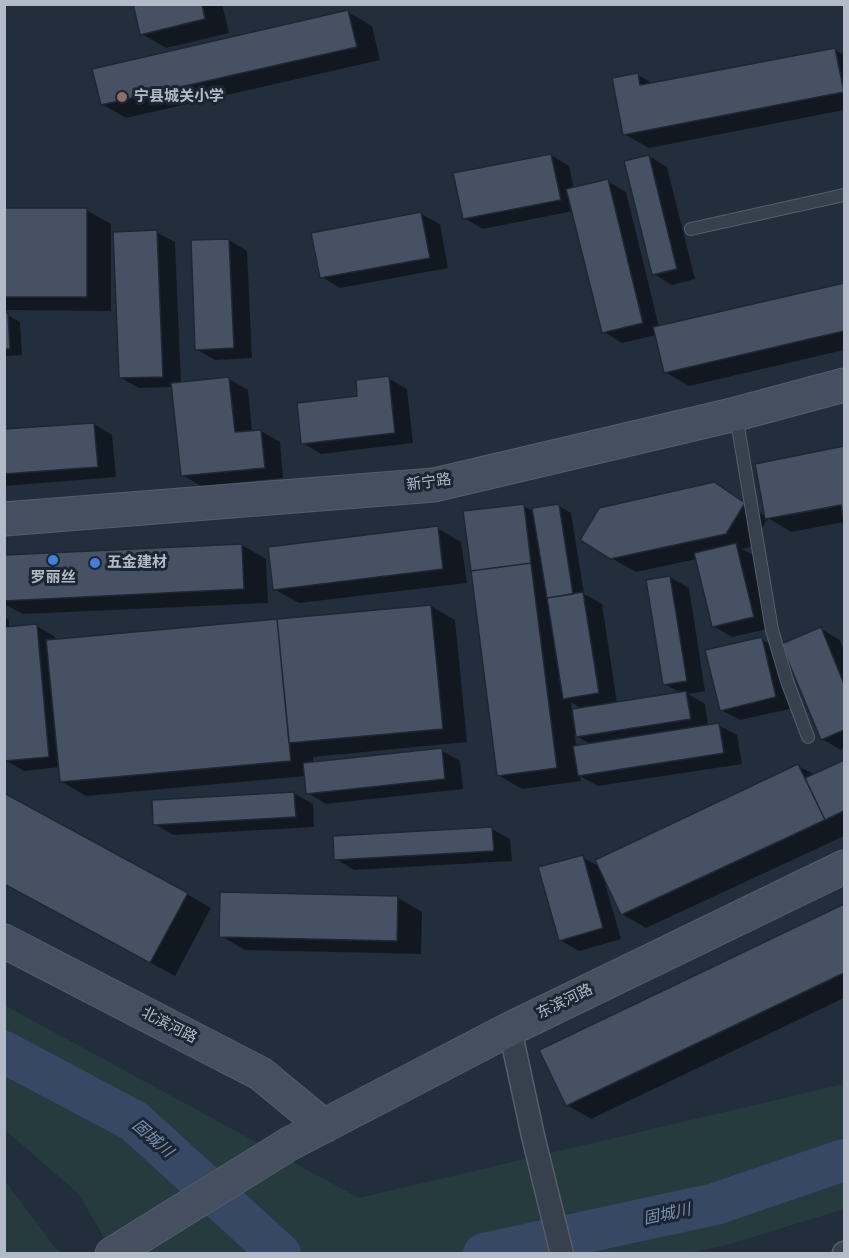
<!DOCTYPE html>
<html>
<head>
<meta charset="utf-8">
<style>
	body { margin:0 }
	#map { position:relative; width:849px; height:1258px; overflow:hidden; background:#232e3d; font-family:"DM Sans",sans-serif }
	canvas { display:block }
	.frame { position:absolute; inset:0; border:6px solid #b3bbc9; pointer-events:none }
</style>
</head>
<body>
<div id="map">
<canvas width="849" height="1258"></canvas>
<div class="frame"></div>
</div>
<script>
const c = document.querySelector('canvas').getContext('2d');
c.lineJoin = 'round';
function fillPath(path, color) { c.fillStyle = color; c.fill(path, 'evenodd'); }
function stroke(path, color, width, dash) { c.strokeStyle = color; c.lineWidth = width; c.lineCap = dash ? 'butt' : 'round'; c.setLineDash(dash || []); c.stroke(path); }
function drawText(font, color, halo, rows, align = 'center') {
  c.font = font + ' "DM Sans","Noto Sans SC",sans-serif'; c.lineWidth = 6; c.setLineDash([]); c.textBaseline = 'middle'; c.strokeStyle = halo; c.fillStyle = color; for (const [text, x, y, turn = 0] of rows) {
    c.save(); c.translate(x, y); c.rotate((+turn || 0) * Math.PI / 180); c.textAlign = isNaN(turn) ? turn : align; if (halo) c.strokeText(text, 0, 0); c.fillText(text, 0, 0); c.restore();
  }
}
fillPath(new Path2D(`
	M4,1005L359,1198L844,1084V1209L727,1245L689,1253H113L78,1193L5,1130Z
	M5,1181L57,1250L60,1253H5Z`), '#253b3e');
fillPath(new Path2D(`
	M134,4H222L229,33L166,48L142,34Z
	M348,12L372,26L380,60L126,118L102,104Z
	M835,50L844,55V110L649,148L624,134L638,75L654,84Z
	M551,155L569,166L574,189L607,181L626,192L659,327L844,284V350L689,386L665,372L656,335L622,343L604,332L573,211L483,229L464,218Z
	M649,156L667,167L695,279L672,285L654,274Z
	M4,210H86L111,224V311L4,310Z
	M421,214L440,224L448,268L340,288L322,277Z
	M156,232L175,242L181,383L229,379L248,390L252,432L261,431L280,442L283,478L201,486L182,475L173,387L139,388L121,378Z
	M229,240L247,251L252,358L215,360L196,349Z
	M4,315H8L20,322L22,355L4,356Z
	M388,378L407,389L413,443L321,454L303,443L359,397Z
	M94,424L112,435L116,477L4,486V431Z
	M844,448V502L786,513V516L844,505V522L791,532L768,518L750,547L742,549L755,556L772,628L732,637L713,626L697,559L636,572L611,558L714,484L767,517L757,465Z
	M524,506L534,512L559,506L571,513L584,594L602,604L617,703L681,693L664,684L670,577L689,588L705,691L688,694L705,704L708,726L718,725L737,735L742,764L598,786L580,776L581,781L522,789L498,775ZM571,702L583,709L572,711ZM575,735L592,745L576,747Z
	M437,528L461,542L467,583L299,603L274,589Z
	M242,545L266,559L268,603L23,614L4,604V557Z
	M431,606L455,620L467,742L313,757L314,764L441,750L460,761L463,789L326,804L308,793L306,776L86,796L61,781L60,767L24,771L5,760L4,617L9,620V628L37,626L55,637L56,641Z
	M821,629L840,640L844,651V748L841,750L822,739Z
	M761,639L780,650L794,708L740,720L721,710Z
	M844,762V836L646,928L622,914L607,882L605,883L621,939L579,951L560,940L582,857L600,867L798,766L815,775Z
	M294,793L313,804L314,827L173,835L155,824L153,801Z
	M492,829L510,839L512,861L354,870L336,859Z
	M4,884L187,894L211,908L175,976Z
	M398,898L422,912L421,954L245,950L221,936Z
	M844,906V998L591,1119L567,1105L541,1050Z`), '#0007');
stroke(new Path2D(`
	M4,1052L134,1121L280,1254
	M484,1254L715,1204L844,1160`), '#374864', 42);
const building = new Path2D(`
	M133,4H202L205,19L140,35Z
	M348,10L357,47L101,105L92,69Z
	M835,48L844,92L623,135L612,78L638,73L640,85Z
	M551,154L561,200L463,219L453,173Z
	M649,155L677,269L652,275L624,161Z
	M608,179L643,323L602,333L566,189Z
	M4,208H87V297H4Z
	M421,212L430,258L320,278L311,233Z
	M157,230L163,377L119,378L113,232Z
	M229,239L234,348L195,350L191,240Z
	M844,283V331L664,373L653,327Z
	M4,313H8L10,349H4Z
	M389,376L395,433L301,444L297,403L357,396L356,380Z
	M229,377L235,432L261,430L265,468L181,476L171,383Z
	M94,423L98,467L4,474V429Z
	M844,446V521L841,505L765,519L755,464Z
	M714,482L745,503L726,534L610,559L580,540L599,508Z
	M524,504L531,563L471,571L463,511Z
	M559,504L573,594L547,598L532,508Z
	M438,526L443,569L273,590L268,547Z
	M736,543L754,617L712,627L694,553Z
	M242,544L244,589L4,601V555Z
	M531,563L557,768L497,776L471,571Z
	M670,576L687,681L663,685L646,580Z
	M583,592L599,693L563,699L547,598Z
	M431,605L443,729L289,743L277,619Z
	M277,619L291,761L60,782L46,640Z
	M37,624L49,757L4,761V627Z
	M821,627L844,684V730L821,740L781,644Z
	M762,637L776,697L720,711L705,650Z
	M686,691L691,719L576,737L572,709Z
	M719,723L724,753L578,776L573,746Z
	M442,748L445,779L306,794L303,763Z
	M844,760V811L825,820L805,778Z
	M798,764L825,820L621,915L595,860Z
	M294,792L296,817L153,825L152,800Z
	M4,793L188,893L150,963L4,884Z
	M492,827L494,851L334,860L333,836Z
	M583,855L603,928L559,941L538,867Z
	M220,892L398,896L397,941L219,937Z
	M844,904V973L566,1106L539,1050Z`);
fillPath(building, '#475164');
stroke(building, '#1e2734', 1.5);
const lane = new Path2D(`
	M691,229L844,195
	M736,415L772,630L787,681L808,737`);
const street = new Path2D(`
	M510,1029L533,1136L562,1254
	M844,1254V1253`);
const secondary = new Path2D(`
	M4,519L434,485L736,414L844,385
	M4,941L261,1074L324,1126
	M112,1254L289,1144L510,1029L844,867`);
stroke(lane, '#555e6b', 14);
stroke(street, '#555e6b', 25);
stroke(secondary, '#555e6b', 35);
stroke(lane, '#37404d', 12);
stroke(street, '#37404d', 22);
stroke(secondary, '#454f60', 33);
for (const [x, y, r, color] of [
	[122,97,6,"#8d6e63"],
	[53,560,6,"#3f7fe0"],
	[95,563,6,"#3f7fe0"]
]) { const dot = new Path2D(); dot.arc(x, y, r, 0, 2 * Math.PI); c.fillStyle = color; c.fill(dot); stroke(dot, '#1c2532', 2); }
drawText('bold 15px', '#b3bbc9', '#1c2532', [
	["宁县城关小学",134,97],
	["五金建材",107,563],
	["罗丽丝",53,578,"center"]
], 'left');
drawText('15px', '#b3bbc9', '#1c2532', [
	["新宁路",429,483,-8],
	["东滨河路",565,1002,-26],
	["北滨河路",169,1026,27]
]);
drawText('italic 16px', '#7b8fb1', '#1c2532', [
	["固城川",152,1139,41],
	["固城川",667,1215,-12]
]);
</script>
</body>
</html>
